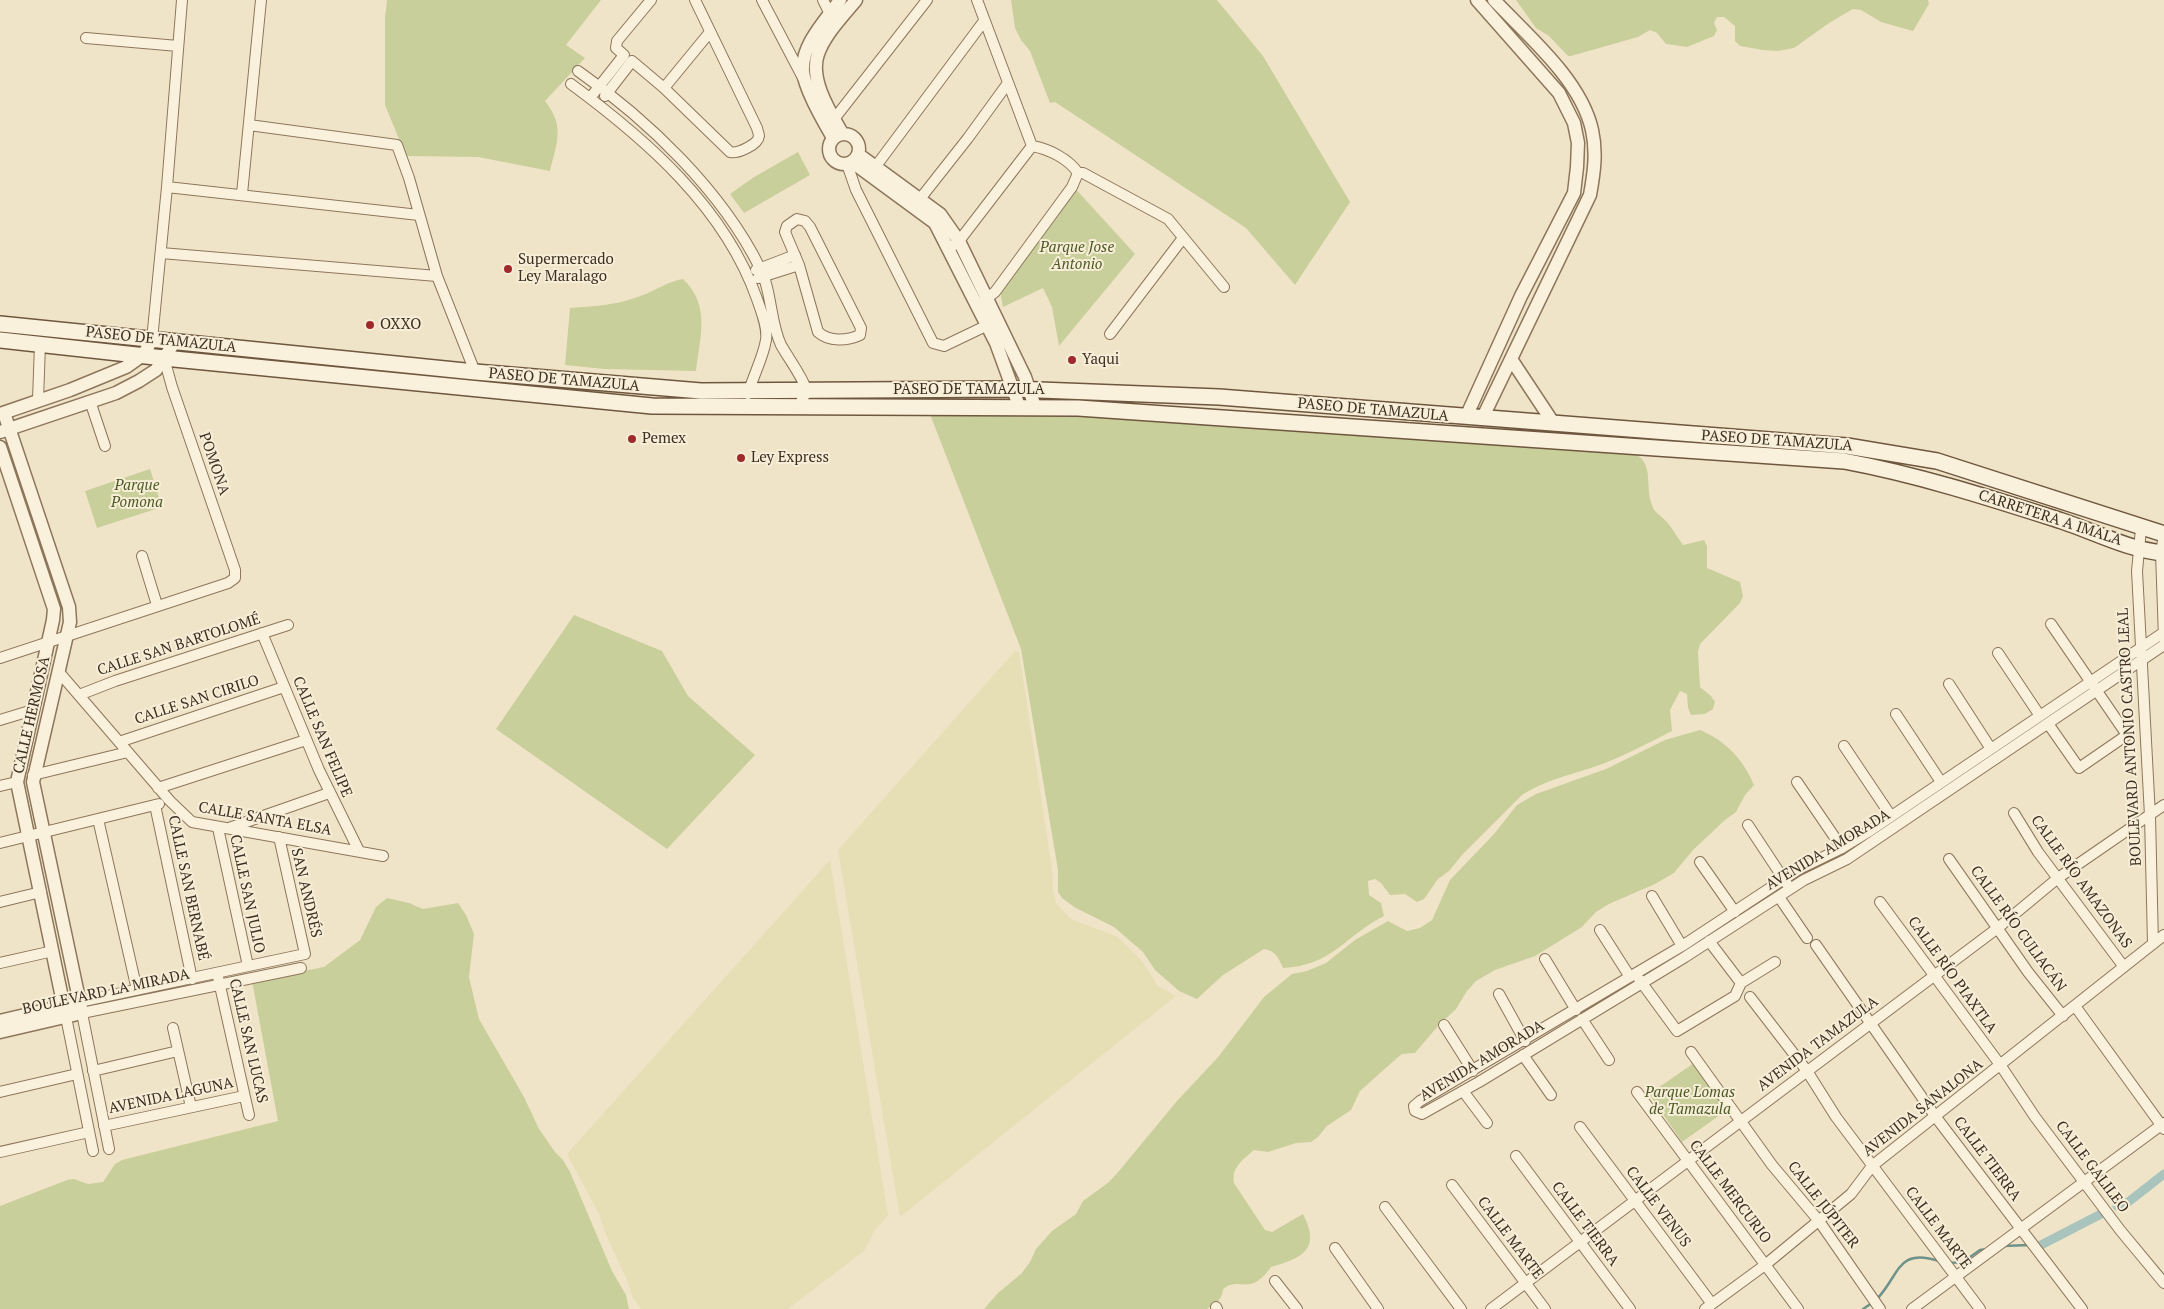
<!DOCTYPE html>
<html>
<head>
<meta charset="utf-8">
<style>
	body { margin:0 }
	canvas { display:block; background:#f0e4c8 }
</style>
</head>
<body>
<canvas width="2164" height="1309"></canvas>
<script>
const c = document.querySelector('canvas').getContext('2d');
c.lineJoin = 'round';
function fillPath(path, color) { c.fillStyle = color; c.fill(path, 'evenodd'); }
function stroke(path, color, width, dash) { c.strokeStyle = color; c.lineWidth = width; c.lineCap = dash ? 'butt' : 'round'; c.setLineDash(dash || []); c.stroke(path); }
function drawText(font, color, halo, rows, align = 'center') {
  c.font = font + ' "PT Serif",serif'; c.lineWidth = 4; c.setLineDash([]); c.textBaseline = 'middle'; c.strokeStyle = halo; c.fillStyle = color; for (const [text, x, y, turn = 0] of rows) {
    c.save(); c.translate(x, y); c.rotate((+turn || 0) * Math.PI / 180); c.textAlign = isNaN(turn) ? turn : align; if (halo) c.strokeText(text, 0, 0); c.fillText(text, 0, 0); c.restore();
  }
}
fillPath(new Path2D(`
	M1015,651L1019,652L1052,869L1053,890L1056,903L1071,919L1118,937L1142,961L1158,986L1176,996L900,1217L838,850Z
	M830,860L888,1215L875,1230L864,1251L788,1309H641L632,1296L628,1282L606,1235L599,1214L567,1154Z`), '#e6deb5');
fillPath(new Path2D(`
	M387,0H601L566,45L585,58L545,101C565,126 557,142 550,171L478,157L406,156L385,105V18Z
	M1011,0H1217L1263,56L1350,202L1295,285L1246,228L1055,102L1050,103L1030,51L1021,40L1015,28Z
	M1516,0H1928L1929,4L1913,31L1881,22L1861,10L1853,9L1829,23L1794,48L1778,51L1763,50L1740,46L1735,41V26L1724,17H1717L1714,23L1717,30L1714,36L1687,47L1666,44L1657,33L1650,30L1638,37L1571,56H1568L1549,36L1536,28Z
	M798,152L810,175L744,213L730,194L754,177Z
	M1073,186L1135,254L1059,346L1052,307L1043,288L1003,307L1000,291Z
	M683,279C711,306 700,336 696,371L604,369L565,365L570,308C596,306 619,305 643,295C656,290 669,281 683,279Z
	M928,409H1037L1631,451C1656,463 1644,484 1652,505C1654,513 1662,516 1667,522C1673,529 1677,537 1683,545L1704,540L1707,546V568L1740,582L1743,596L1740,603L1700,644L1698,652L1700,687L1711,696L1715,702L1713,709L1705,714L1691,715L1688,708L1687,694L1680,691L1670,710L1672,731C1650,742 1628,754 1605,763C1577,774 1548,778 1522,795L1462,855L1449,871L1438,879L1424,899L1417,902L1405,894L1390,895L1381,883L1375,879L1368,881L1369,895L1381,903L1384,916C1346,935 1332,966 1283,968C1278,957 1276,951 1264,949L1223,975L1197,999L1179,991L1155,970L1143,952L1114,927L1074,907L1062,898L1058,892V870L1021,649Z
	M150,469L162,507L97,528L85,491Z
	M574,615L662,651L688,696L755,755L667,849L496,729Z
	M1700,730C1726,741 1743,759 1754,785L1745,795L1736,812L1725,820L1693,850L1674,873L1655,884L1609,904L1596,912L1582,927L1535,956L1495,970L1476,981L1467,991L1456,1009L1438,1026L1415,1053L1402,1054L1397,1058L1360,1091L1351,1110L1327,1126L1318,1137L1311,1142L1296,1143L1268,1152L1254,1150C1243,1160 1231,1167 1234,1183L1265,1230L1272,1232L1303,1214C1321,1249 1303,1258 1271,1267C1249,1298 1241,1275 1223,1289C1222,1300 1216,1303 1207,1309H984L998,1293L1021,1274L1030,1262L1036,1249L1052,1231L1076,1214L1083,1201L1109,1182L1119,1171L1177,1101L1219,1056L1264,997L1292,974L1307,971L1326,963L1355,940L1388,921L1407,931L1420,928L1432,920L1450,880L1494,834L1517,805L1536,794L1606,769L1665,740Z
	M387,898L409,903L423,909L458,903L466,915L474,934L469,977L479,1019L524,1097L539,1129L555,1152L563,1160L570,1172L612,1271L626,1295L629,1309H0V1206L67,1180L74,1179L88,1184L103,1182L115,1164L122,1160L278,1121L252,981L324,967L360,940L376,907Z
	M1697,1061L1730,1108L1682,1142L1649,1094Z`), '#c9cf9b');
stroke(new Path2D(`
	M2003,1246L2030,1245
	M1949,1263L1963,1262L1980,1250L1987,1249
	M1876,1300C1900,1276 1896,1247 1939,1261
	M1863,1309L1872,1303`), '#6f938a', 2.5);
stroke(new Path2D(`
	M2117,1206L2127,1203L2164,1174
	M2041,1245L2101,1214`), '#a9c4bc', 9);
const minor = new Path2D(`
	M762,0L803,78
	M823,0L830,14
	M977,0L1032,146C1049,149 1069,159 1078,173L1072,187L995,292L982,302
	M86,38L178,46
	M578,71C648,120 722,191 760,268C772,291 770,322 781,345C790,361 801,374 807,391L798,407
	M571,84C647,140 725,208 757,299C761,311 768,327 766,340C763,358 753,376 748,394
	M664,88L710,32
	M605,96L632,61L664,88L730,152C737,154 758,145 759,136C759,134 757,129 757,128L695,0
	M590,98L624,55L616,48L617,41L651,0
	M831,123L927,0
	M249,125L397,145L409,178L437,276L475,372
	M847,164L856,190L933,343L944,346L992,323
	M876,166L984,21
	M1078,173H1083L1168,219L1224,287
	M167,187L419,215
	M242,194L261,0
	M916,204L968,138L1008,83
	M797,219L805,221L810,227L861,328L860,335C847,341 829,342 818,332L799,265L785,232L787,226Z
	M950,248L959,241L1032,146
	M161,253L437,276
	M756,270L795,255
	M758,278L799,265
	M1110,334L1183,238
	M152,340L167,187L182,0
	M38,400L40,344
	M90,401L105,446
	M2141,529L2137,571L2150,816L2153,944
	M142,556L157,605
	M262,633L319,770L359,851
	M2163,633L1868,832L1842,848L1799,869L1682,946L1420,1101L1414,1106L1415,1111L1422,1114L1479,1082L1685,957L1804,880L1847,859L2164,645
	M2164,638L2161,553L2164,534
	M1998,653L2040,716
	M0,658L228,583L235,578V570L172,387L164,358
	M58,671L170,801L192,822L383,856
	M1949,684L1991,749
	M79,695L115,681L288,625
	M1896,714L1941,782
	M0,720L33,710
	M2049,725L2079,768L2127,735L2051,624
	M119,742L284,687
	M1844,746L1891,816
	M33,775L128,752
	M1797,782L1842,848
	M0,786L17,782
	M158,788L306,740
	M155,805L192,979
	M2014,813L2038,852L2124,967
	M98,819L137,990
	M1748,825L1787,884
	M218,828L248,966
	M229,828L329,793
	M0,843L159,804
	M1949,859L2028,972L2063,1016
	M1700,862L1735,912
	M1652,896L1682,946
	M1779,897L1807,938
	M0,902L41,892
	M1880,902L2001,1066L2035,1117L2120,1230L2164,1283
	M1600,930L1630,977
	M1709,941L1741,983
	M1816,945L1935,1116L2082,1309
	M1545,959L1576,1010
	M0,963L53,951
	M218,977L249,1115
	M1639,979L1677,1031L1735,996L1741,983L1775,962
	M1499,994L1525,1041
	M1750,997L1807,1071L1836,1117L1980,1309
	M79,1002L305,954L279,837
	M2075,1006L2164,1129
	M66,1017L93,1151
	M1582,1019L1609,1060
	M1444,1025L1473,1071
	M173,1028L191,1107
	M1691,1052L1772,1165L1819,1221L1880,1309
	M1523,1055L1551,1095
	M93,1071L178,1051
	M1463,1091L1487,1123
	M0,1092L77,1074
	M1637,1092L1798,1309
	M104,1126L244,1096
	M1580,1127L1712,1304
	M109,1149L82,1013L301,968
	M0,1152L89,1132
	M1516,1156L1630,1309
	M1452,1185L1545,1309
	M1385,1207L1461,1309
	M1335,1248L1378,1309
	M1275,1281L1297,1309
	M1216,1307L1217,1309
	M1491,1309L1999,927L2058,878L2164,805
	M1705,1309L1765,1265L1851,1194L1872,1166L2164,935
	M1912,1309L2164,1123`);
const tertiary = new Path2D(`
	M1494,0C1528,36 1581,80 1592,130C1597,152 1594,173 1590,195L1511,359L1554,424
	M842,133C830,112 809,79 818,54C825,34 843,16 856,0
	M829 149a15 15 0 1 1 30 0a15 15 0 1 1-30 0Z
	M833,138C824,122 804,88 803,71C801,45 826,20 840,0
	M858,154L940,214L959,241L1025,377L1035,407
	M852,162L935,223L996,343L1019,406
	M0,414L70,390L126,367L143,355L152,340
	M1466,417L1521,296L1574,193L1577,167L1578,143L1574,123L1559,93L1477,0
	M1482,419L1511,359
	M0,432L116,393L139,381L156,370L174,343
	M0,447L54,609L53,620L17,782L66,1017
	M0,1021L72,1004
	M0,1032L82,1013L33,782L67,635L70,622L69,607L4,413`);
const secondary = new Path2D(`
	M0,324L475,372L701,391L1014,389L1219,397L1847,446L1937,461L2164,534
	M0,340L164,358L652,406L1078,408L1844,461C1919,475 1990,498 2062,521C2095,532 2129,550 2164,553`);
stroke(minor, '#8d765c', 12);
stroke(tertiary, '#8d765c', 15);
stroke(secondary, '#6f573f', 18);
stroke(minor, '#faf1dc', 10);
stroke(tertiary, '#faf1dc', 12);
stroke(secondary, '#faf1dc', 15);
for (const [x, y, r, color] of [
	[508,269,5,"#9e2a2b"],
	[370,325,5,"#9e2a2b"],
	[1072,360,5,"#9e2a2b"],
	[632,439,5,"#9e2a2b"],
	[741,458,5,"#9e2a2b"]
]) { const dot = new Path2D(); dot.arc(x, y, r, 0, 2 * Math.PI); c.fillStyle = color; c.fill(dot); stroke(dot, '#f7eed8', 2); }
drawText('italic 15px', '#4d5a26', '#f7eed8', [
	["Parque Jose",1077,248],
	["Antonio",1077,265],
	["Parque",137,486],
	["Pomona",137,503],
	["Parque Lomas",1690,1093],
	["de Tamazula",1690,1110]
]);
drawText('15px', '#3d2e20', '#f7eed8', [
	["Supermercado",518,260],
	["Ley Maralago",518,277],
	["OXXO",380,325],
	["Yaqui",1082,360],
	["Pemex",642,439],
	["Ley Express",751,458]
], 'left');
drawText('15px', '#3d2e20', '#f7eed8', [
	["PASEO DE TAMAZULA",161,340,6],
	["PASEO DE TAMAZULA",564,380,5],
	["PASEO DE TAMAZULA",969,390],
	["PASEO DE TAMAZULA",1373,410,5],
	["PASEO DE TAMAZULA",1777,441,4],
	["POMONA",214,464,71],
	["CARRETERA A IMALA",2050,518,18],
	["CALLE SAN BARTOLOMÉ",179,645,-18],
	["CALLE SAN CIRILO",197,700,-18],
	["CALLE HERMOSA",32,715,-77],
	["CALLE SAN FELIPE",322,737,67],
	["BOULEVARD ANTONIO CASTRO LEAL",2130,737,-93],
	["CALLE SANTA ELSA",265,819,10],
	["AVENIDA AMORADA",1828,850,-31],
	["CALLE RÍO AMAZONAS",2081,882,54],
	["CALLE SAN BERNABÉ",188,888,78],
	["SAN ANDRÉS",306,893,77],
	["CALLE SAN JULIO",247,894,78],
	["CALLE RÍO CULIACÁN",2018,929,54],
	["CALLE RÍO PIAXTLA",1952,975,54],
	["BOULEVARD LA MIRADA",106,992,-12],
	["CALLE SAN LUCAS",248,1041,77],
	["AVENIDA TAMAZULA",1818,1044,-37],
	["AVENIDA AMORADA",1482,1061,-31],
	["AVENIDA LAGUNA",171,1096,-12],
	["AVENIDA SANALONA",1923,1108,-38],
	["CALLE TIERRA",1987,1159,53],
	["CALLE GALILEO",2092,1167,53],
	["CALLE MERCURIO",1730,1192,53],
	["CALLE JÚPITER",1823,1205,52],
	["CALLE VENUS",1658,1207,53],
	["CALLE TIERRA",1585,1224,53],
	["CALLE MARTE",1938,1228,53],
	["CALLE MARTE",1510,1238,53]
]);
</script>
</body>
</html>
